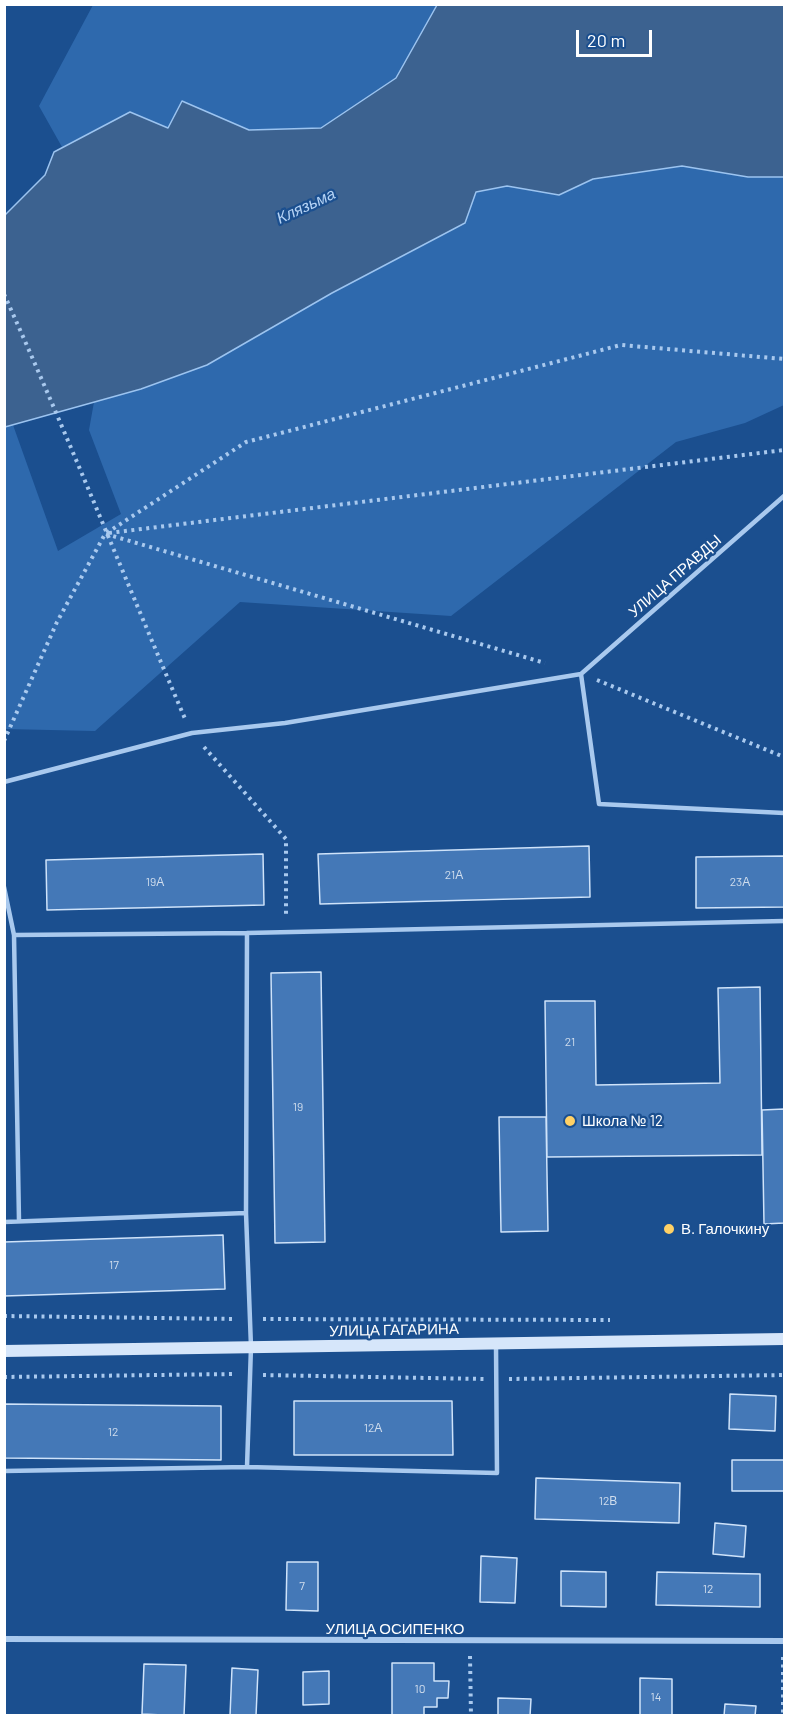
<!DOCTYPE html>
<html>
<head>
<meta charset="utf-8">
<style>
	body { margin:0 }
	#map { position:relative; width:789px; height:1720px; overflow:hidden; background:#1b4f8f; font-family:Barlow,sans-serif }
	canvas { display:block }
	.frame { position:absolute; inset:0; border:6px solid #fff; pointer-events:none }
	.scale { position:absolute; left:576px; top:30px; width:76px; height:27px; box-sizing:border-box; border:3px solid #fff; border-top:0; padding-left:8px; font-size:18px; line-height:21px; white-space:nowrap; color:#fff; -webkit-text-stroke:4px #1b4f8f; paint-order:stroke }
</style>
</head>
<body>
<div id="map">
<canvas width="789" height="1720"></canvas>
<div class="frame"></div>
<div class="scale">20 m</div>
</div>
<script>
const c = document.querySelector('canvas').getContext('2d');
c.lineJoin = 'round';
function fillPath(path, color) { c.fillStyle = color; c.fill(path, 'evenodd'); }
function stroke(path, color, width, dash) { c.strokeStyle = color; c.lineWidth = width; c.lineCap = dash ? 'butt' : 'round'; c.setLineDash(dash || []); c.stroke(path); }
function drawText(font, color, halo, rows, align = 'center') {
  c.font = font + ' Barlow,sans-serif'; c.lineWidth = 4.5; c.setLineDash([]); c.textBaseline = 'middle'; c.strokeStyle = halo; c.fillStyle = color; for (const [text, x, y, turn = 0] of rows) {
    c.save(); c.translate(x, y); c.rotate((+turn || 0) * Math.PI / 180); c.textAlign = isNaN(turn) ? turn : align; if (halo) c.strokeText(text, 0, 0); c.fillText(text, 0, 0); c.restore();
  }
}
fillPath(new Path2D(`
	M93,5H437L396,78L321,128L249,130L182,101L168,128L130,112L62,147L39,106Z
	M682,166L748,177H784V405L745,423L676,442L451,616L240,602L95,731L5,729L4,427L13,425L58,551L121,514L89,430L94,402L141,389L207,365L332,293L465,224L476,192L507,186L559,195L593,179Z`), '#2e69ad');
const water = new Path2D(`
	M437,5H784V177H748L682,166L593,179L559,195L507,186L476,192L465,223L332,293L207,365L141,389L5,427V215L45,175L54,152L130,112L168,128L182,101L249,130L321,128L396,78Z`);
fillPath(water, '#3c6290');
stroke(water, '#9cc4f0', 1.5);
const building = new Path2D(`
	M589,846L590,897L320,904L318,854Z
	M263,854L264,905L47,910L46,860Z
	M784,856V907L696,908V857Z
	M321,972L325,1242L275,1243L271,973Z
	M760,987L762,1155L547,1157L545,1001H595L596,1085L720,1083L718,988Z
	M784,1109V1223L764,1224L762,1110Z
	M499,1117H546L548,1231L501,1232Z
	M223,1235L225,1289L4,1296V1242Z
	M730,1394L776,1396L775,1431L729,1429Z
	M294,1401H452L453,1455H294Z
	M4,1404L221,1406V1460L4,1458Z
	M732,1460H784V1491H732Z
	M536,1478L680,1483L679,1523L535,1519Z
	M715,1523L746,1526L744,1557L713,1554Z
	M481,1556L517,1558L515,1603L480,1602Z
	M287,1562H318V1611L286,1610Z
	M561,1571L606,1572V1607L561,1606Z
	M657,1572L760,1574V1607L656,1605Z
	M392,1663H434V1681H449L448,1698H437V1707H424V1716H392Z
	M144,1664L186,1665L184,1716L142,1714Z
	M232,1668L258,1670L256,1716H230Z
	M329,1671V1704L303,1705V1672Z
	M640,1678L672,1679V1716H640Z
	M498,1698L531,1699L530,1716H498Z
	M725,1704L756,1706L755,1716H724Z`);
fillPath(building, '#4478b7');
stroke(building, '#cfe3fa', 1.5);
stroke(new Path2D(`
	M4,294C68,436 125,579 186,721
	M109,533L784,450
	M106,534L545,663
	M597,680L784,757
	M4,741L57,622L105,534L246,442L621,345L784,359
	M204,747L286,839V918
	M4,1316L235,1319
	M263,1319L610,1320
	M263,1375L484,1379
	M4,1377L235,1374
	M509,1379L784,1375
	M470,1656L471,1716
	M783,1657V1716`), '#a9c9ee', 4, [3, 4.5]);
stroke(new Path2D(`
	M581,674L784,496
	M4,782L192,733L285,723L581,674L599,804L784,813
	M4,887L14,935L247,933
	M14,935L19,1221
	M246,1213L247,933L784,921
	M4,1222L246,1213L251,1347L247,1467
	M4,1471L247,1467L497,1473L496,1346`), '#a9c9ee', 4.5);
stroke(new Path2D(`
	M4,1639L784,1641`), '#a9c9ee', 6);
stroke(new Path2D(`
	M4,1351L784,1339`), '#d6e6fa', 12);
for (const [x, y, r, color] of [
	[570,1121,6,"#ffd166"],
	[669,1229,6,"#ffd166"]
]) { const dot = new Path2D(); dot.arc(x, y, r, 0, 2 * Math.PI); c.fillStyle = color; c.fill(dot); stroke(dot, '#1b4f8f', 2); }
drawText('12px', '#d0dded', null, [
	["21А",454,875],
	["19А",155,882],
	["23А",740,882],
	["21",570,1042],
	["19",298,1107],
	["17",114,1265],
	["12А",373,1428],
	["12",113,1432],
	["12В",608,1501],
	["7",302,1586],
	["12",708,1589],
	["10",420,1689],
	["14",656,1697]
]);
drawText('15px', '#fff', '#1b4f8f', [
	["УЛИЦА ПРАВДЫ",675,576,-41],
	["УЛИЦА ГАГАРИНА",394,1330,-1],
	["УЛИЦА ОСИПЕНКО",395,1629]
]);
drawText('15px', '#fff', '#1b4f8f', [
	["Школа № 12",582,1121],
	["В. Галочкину",681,1229]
], 'left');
drawText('italic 16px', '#b5d3f5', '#1b4f8f', [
	["Клязьма",306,206,-25]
]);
</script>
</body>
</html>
